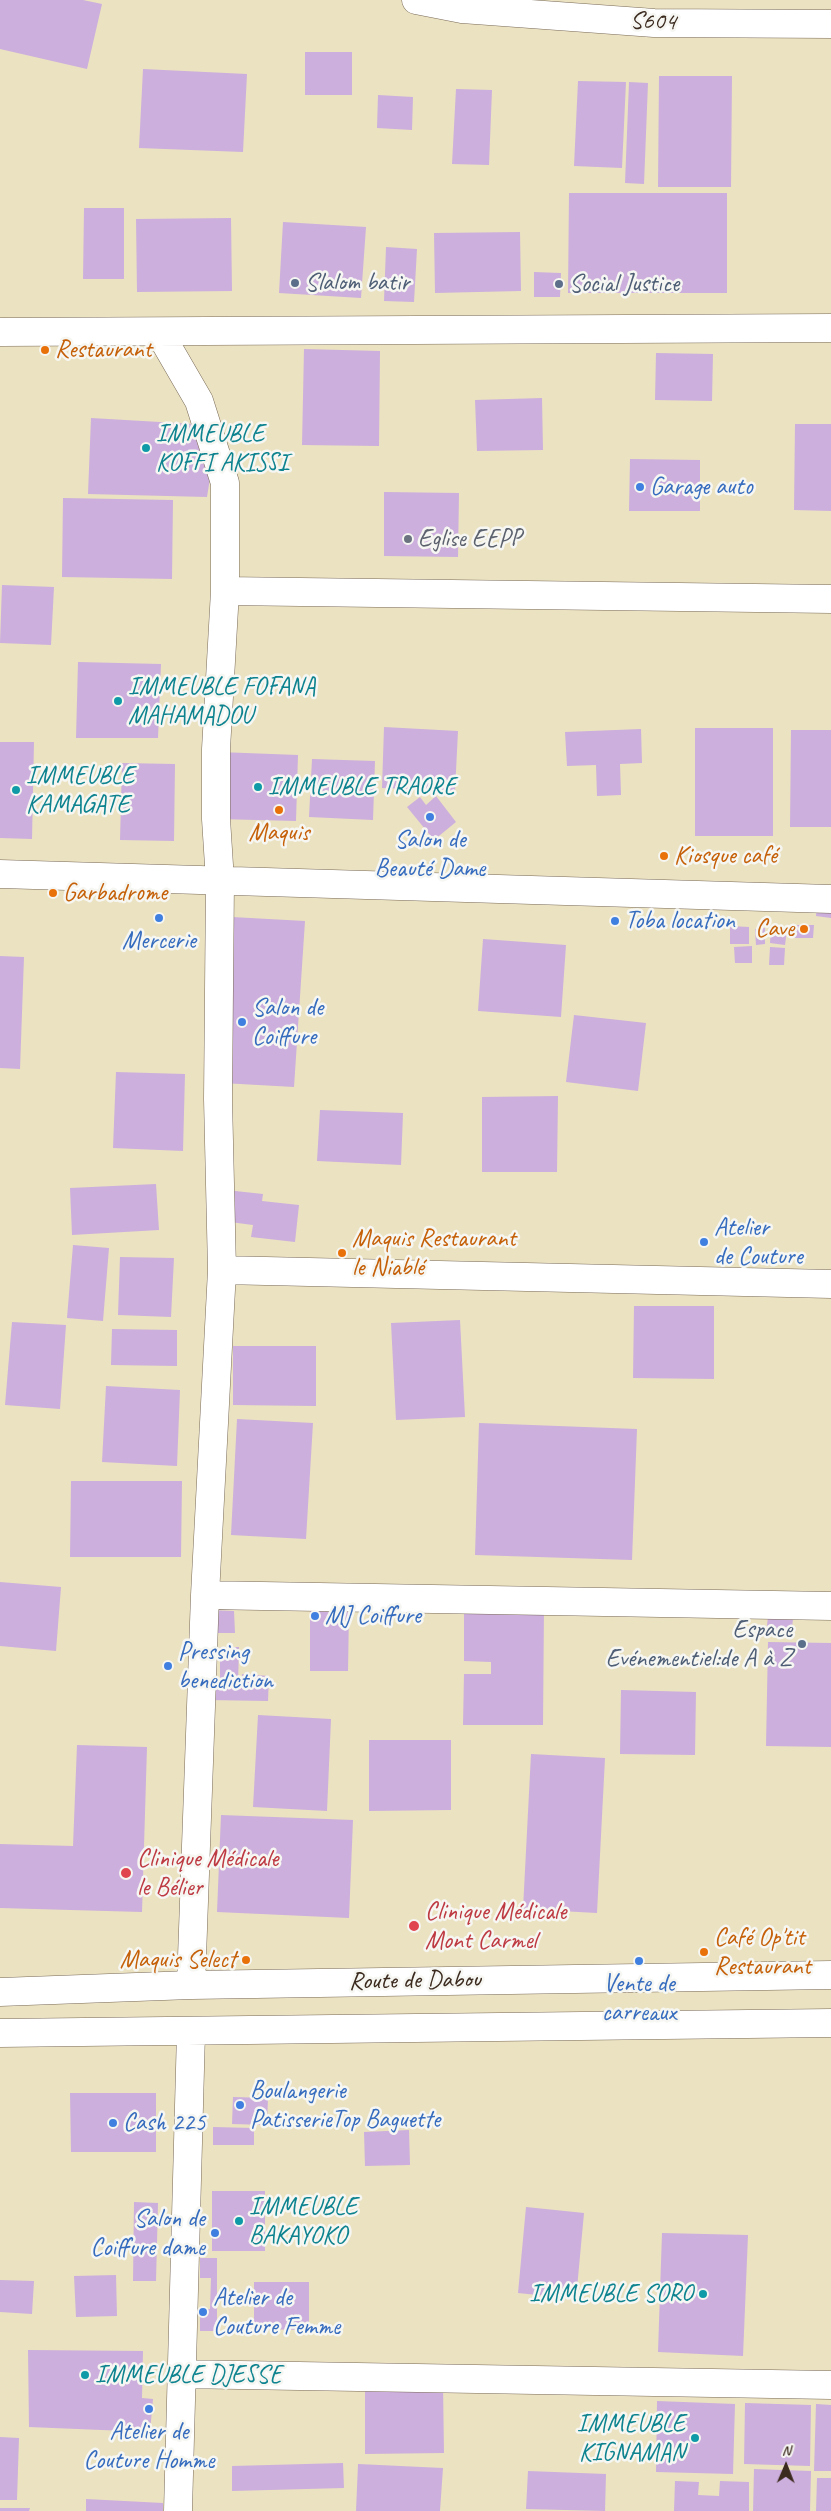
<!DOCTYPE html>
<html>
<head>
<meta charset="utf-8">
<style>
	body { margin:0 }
	#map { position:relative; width:831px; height:2511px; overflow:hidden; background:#ebe2c2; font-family:Caveat,sans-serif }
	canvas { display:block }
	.north { position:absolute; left:761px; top:2441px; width:50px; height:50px; -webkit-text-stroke:4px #f6f6f2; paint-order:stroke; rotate:1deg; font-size:14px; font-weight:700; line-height:20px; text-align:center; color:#3b2a1e }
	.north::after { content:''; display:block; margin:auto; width:18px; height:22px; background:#3b2a1e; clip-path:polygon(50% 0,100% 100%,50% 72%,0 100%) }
</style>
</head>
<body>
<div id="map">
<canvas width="831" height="2511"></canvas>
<div class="north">N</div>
</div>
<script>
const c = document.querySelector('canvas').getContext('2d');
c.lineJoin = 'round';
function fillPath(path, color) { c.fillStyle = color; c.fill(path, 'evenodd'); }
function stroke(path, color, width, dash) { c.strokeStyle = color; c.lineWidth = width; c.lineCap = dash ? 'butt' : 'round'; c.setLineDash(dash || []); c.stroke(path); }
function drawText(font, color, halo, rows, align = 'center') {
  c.font = font + ' Caveat,sans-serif'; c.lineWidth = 5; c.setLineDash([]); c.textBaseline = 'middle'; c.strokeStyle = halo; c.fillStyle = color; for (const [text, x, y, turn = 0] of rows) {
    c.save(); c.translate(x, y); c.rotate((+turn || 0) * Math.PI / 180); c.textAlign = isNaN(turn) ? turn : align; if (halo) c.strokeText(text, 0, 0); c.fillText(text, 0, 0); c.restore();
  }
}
fillPath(new Path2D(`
	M0,0H83L102,4L87,69L0,49Z
	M305,52H352V95H305Z
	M143,69L247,74L243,152L139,148Z
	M659,76H732L731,187H658Z
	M578,81L626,82L622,168L574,166Z
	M629,82L648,83L644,184L625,183Z
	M456,89L492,90L489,165L452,164Z
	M378,95L413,97L412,130L377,128Z
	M569,193H727V293H568Z
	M84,208H124V279H83Z
	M231,218L232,291L137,292L136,219Z
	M283,222L366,227L361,298L279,293Z
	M520,232L521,291L435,293L434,233Z
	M386,247L417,249L414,302L384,301Z
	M534,272L561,273L560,297H534Z
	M304,349L380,351L379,446L302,445Z
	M656,353L713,354L712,401L655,400Z
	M542,398L543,450L477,451L475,400Z
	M91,418L194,424L211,472L207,497L88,494Z
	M795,424H831V511L794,510Z
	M630,459L700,460V511H629Z
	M384,492L459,493L458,557L384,556Z
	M63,498L173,500L172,579L62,577Z
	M2,585L54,587L51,645L0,643Z
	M78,662L161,664L158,738H76Z
	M384,727L458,731L455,791L382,788Z
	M695,728H773V836H695Z
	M641,729L642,763L620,764L621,795L597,796L596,765L567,766L565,732Z
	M791,730H831V827H790Z
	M0,742H34L32,839L0,838Z
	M219,752L298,755L296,821L217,819Z
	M312,759L375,761L373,820L309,817Z
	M122,763L175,764L174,841L120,840Z
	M436,796L456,822L434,840L407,807L420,797L426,805Z
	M817,903L831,904V918L816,916Z
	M232,917L305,921L294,1087L222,1083Z
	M794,925H814L813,938H794Z
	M730,926L749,927V944H730Z
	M765,928V944L756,945L755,929Z
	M771,928L787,930L785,945L770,943Z
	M483,939L566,945L561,1017L478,1011Z
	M752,946V963H735L734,947Z
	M770,947L785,948L784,965H769Z
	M0,956L24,957L20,1069L0,1068Z
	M574,1015L646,1023L638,1091L566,1082Z
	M116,1072L185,1074L183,1151L113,1148Z
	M558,1096L557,1172H482V1097Z
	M320,1110L403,1113L401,1165L317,1161Z
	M156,1184L159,1230L72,1235L70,1188Z
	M226,1190L263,1194L262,1201L299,1205L295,1242L251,1237L253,1225L222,1221Z
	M73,1245L109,1248L103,1321L67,1318Z
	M120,1257L174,1258L171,1317L118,1315Z
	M634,1306H714V1379L633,1378Z
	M460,1320L465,1417L396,1420L391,1323Z
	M12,1322L66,1325L60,1409L5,1405Z
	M112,1329L177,1330V1366L111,1365Z
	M233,1346H316V1406L233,1405Z
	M106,1386L180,1390L177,1466L102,1462Z
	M237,1419L313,1423L306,1539L231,1535Z
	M479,1423L637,1429L632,1560L475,1555Z
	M71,1481H182L181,1557H70Z
	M0,1582L61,1587L56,1651L0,1646Z
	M464,1606L544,1607L543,1725H463L464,1674H491V1662L464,1661Z
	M208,1610L234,1611L235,1633H214L213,1687H243L242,1674L269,1676L268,1701L207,1700Z
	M310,1611L349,1612L348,1671H310Z
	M768,1616L793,1619L791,1637L766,1635Z
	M768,1642L831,1643V1747L766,1746Z
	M220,1647H239L238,1685H220Z
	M621,1690L696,1692L695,1755L620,1754Z
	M258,1715L331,1719L327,1811L253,1807Z
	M369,1740H451V1810L369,1811Z
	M77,1745L147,1747L142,1912L0,1908V1844L73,1846Z
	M531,1754L605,1758L597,1913L523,1909Z
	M221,1815L353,1820L349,1918L217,1912Z
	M70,2093H156V2152H71Z
	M233,2097L268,2098L267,2125L232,2124Z
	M213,2127L254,2128V2145H213Z
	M409,2130L410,2165L365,2166L364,2132Z
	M212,2191H265V2251H212Z
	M134,2202L158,2203L156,2281H133Z
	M526,2207L584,2213L576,2299L518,2293Z
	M662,2233L748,2235L743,2356L658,2352Z
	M200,2258H217V2331H200V2309H210L211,2278H200Z
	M116,2275L117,2316L76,2317L74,2276Z
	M0,2280L34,2281L32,2314L0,2312Z
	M254,2282H309V2330L254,2329Z
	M28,2350L143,2351L142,2398L153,2399L150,2432L29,2427Z
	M365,2384H443L444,2453L365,2454Z
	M657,2401L735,2404L733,2474L656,2472Z
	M745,2403L811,2405L810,2466L744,2464Z
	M816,2404L831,2405V2471H814Z
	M0,2437L19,2438L17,2500H0Z
	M343,2463L344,2488L232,2491V2466Z
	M358,2464L443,2468L440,2511H356Z
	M754,2469L811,2471L810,2511H753Z
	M528,2471L606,2474L605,2511L526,2509Z
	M817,2478H831V2511H816Z
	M675,2481L699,2482L698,2495L719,2496L720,2481L749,2482V2511H674Z
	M86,2499L163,2503V2511H86Z
	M0,2508H30L29,2511H0Z`), '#ccafdc');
const minor = new Path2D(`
	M416,0L462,9L654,23L831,24
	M0,332L831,328
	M159,332L199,401L225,483V591L216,749V819L220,881L218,1099L222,1270L205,1595L191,1985
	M225,591L831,599
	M0,874L831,899
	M222,1270L831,1284
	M205,1595L831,1606
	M0,1992L191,1985L831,1975
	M0,2033L831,2023
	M180,2374L831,2385
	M178,2511L191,2032`);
stroke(minor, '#796a57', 29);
stroke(minor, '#fff', 28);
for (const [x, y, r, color] of [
	[295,283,5,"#5c6f8a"],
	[559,284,5,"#5c6f8a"],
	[45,350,5,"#e8710a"],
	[146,448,5,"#0f9aa8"],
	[640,487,5,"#3f7fe0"],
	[408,539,5,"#6b7280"],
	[118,701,5,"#0f9aa8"],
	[258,787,5,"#0f9aa8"],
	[16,790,5,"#0f9aa8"],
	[279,810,5,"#e8710a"],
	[430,817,5,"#3f7fe0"],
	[664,856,5,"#e8710a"],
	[53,893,5,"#e8710a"],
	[159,918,5,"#3f7fe0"],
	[615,921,5,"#3f7fe0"],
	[804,929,5,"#e8710a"],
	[242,1022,5,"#3f7fe0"],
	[704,1242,5,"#3f7fe0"],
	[342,1253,5,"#e8710a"],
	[315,1616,5,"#3f7fe0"],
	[802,1644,5,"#5c6f8a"],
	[168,1666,5,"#3f7fe0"],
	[126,1873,6,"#e0444e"],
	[414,1926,6,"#e0444e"],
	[704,1952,5,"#e8710a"],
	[246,1960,5,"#e8710a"],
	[639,1961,5,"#3f7fe0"],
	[240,2105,5,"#3f7fe0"],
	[113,2123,5,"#3f7fe0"],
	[239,2221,5,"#0f9aa8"],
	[215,2233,5,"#3f7fe0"],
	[703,2294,5,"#0f9aa8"],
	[203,2312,5,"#3f7fe0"],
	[85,2375,5,"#0f9aa8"],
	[149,2409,5,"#3f7fe0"],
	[695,2438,5,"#0f9aa8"]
]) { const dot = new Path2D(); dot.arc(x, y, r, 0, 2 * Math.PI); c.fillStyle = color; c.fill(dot); stroke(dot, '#f6f6f2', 2); }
drawText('25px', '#3b2a1e', '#f6f6f2', [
	["S604",653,22,2],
	["Route de Dabou",415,1981,-1]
]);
drawText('25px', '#4e5e75', '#f6f6f2', [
	["Slalom batir",305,283],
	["Social Justice",569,284],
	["Espace",792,1630,"right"],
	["Evénementiel:de A à Z",792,1659,"right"]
], 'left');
drawText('25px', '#c56008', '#f6f6f2', [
	["Restaurant",55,350],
	["Maquis",279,833,"center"],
	["Kiosque café",674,856],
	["Garbadrome",63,893],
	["Cave",794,929,"right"],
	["Maquis Restaurant",352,1239],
	["le Niablé",352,1268],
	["Café Op'tit",714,1938],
	["Restaurant",714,1967],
	["Maquis Select",236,1960,"right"]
], 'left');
drawText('25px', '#0d838f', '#f6f6f2', [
	["IMMEUBLE",156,434],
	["KOFFI AKISSI",156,463],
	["IMMEUBLE FOFANA",128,687],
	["MAHAMADOU",128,716],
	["IMMEUBLE",26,776],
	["KAMAGATE",26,805],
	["IMMEUBLE TRAORE",268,787],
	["IMMEUBLE",249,2207],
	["BAKAYOKO",249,2236],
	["IMMEUBLE SORO",693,2294,"right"],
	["IMMEUBLE DJESSE",95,2375],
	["IMMEUBLE",685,2424,"right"],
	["KIGNAMAN",685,2453,"right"]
], 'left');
drawText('25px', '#366cbe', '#f6f6f2', [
	["Garage auto",650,487],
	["Salon de",430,840,"center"],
	["Beauté Dame",430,869,"center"],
	["Toba location",625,921],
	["Mercerie",159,941,"center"],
	["Salon de",252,1008],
	["Coiffure",252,1037],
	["Atelier",714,1228],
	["de Couture",714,1257],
	["MJ Coiffure",325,1616],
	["Pressing",178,1652],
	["benediction",178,1681],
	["Vente de",639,1984,"center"],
	["carreaux",639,2013,"center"],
	["Boulangerie",250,2091],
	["PatisserieTop Baguette",250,2120],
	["Cash 225",123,2123],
	["Salon de",205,2219,"right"],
	["Coiffure dame",205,2248,"right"],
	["Atelier de",213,2298],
	["Couture Femme",213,2327],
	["Atelier de",149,2432,"center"],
	["Couture Homme",149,2461,"center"]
], 'left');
drawText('25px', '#5b616d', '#f6f6f2', [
	["Eglise EEPP",418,539]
], 'left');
drawText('25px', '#be3a42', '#f6f6f2', [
	["Clinique Médicale",137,1859],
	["le Bélier",137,1888],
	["Clinique Médicale",425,1912],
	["Mont Carmel",425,1941]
], 'left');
</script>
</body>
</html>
